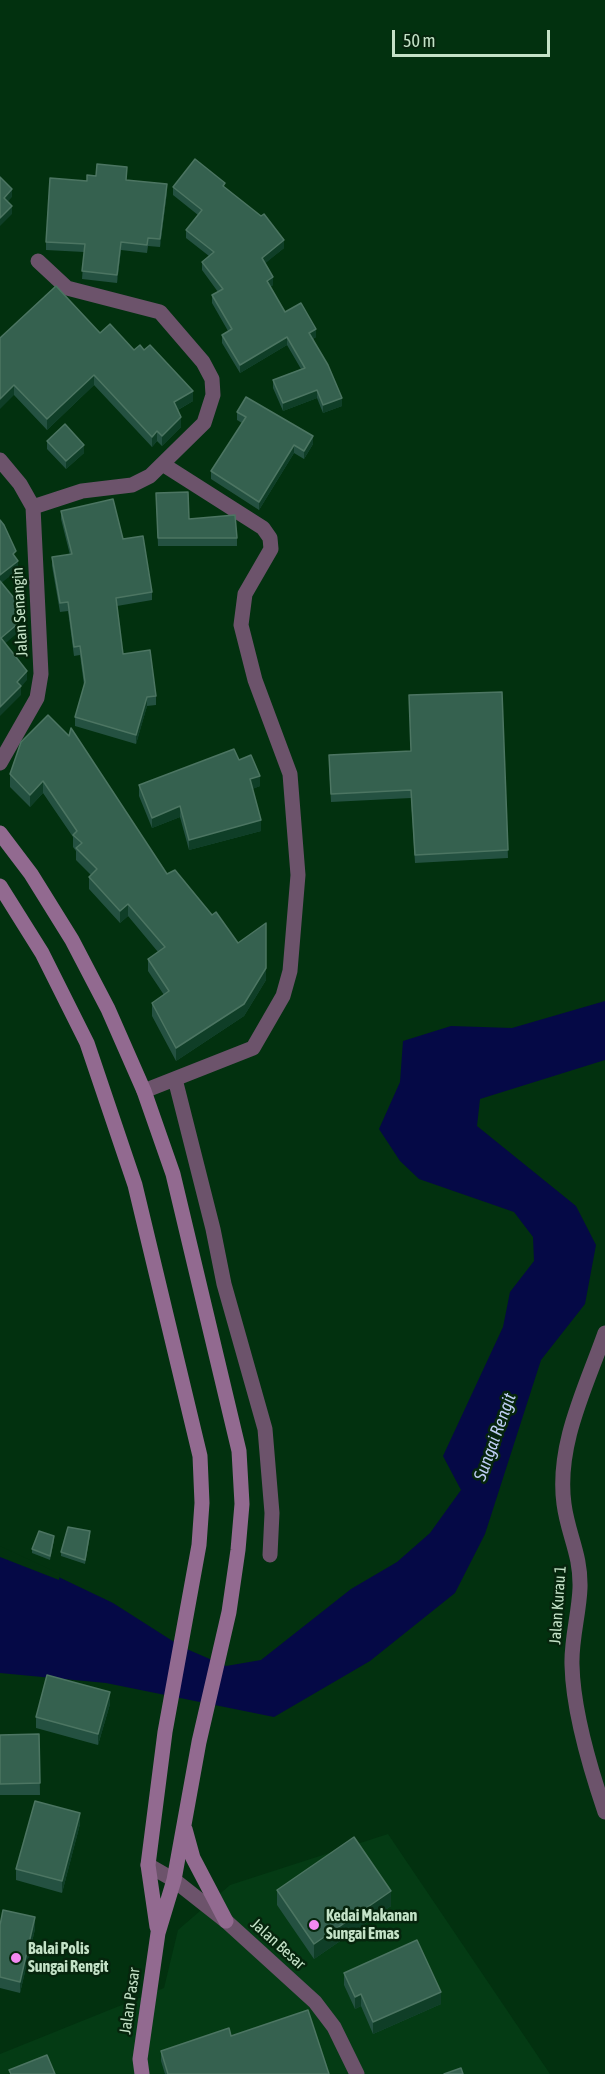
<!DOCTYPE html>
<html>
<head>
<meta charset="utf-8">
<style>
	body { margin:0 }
	#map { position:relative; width:605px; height:2074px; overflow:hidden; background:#02310f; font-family:"Asap Condensed",sans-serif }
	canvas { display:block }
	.scale { position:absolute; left:392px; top:30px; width:158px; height:27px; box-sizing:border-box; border:3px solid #c4e2c7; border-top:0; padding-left:8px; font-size:18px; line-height:21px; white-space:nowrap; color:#c4e2c7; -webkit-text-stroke:4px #06250d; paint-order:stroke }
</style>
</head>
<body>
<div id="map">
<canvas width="605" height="2074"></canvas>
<div class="scale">50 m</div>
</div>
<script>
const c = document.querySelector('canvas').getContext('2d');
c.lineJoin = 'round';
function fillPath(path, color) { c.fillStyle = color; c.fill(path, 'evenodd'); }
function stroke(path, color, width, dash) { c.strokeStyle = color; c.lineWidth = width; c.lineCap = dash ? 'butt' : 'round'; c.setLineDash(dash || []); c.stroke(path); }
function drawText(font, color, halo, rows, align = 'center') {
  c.font = font + ' "Asap Condensed",sans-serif'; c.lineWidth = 5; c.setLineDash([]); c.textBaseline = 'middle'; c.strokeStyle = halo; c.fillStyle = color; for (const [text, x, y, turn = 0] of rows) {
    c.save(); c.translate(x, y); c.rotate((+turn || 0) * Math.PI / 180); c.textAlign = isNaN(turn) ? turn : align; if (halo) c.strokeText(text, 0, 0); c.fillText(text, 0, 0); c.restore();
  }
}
fillPath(new Path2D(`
	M388,1834L550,2074H0V2054L164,1988L178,1930L230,1885Z`), '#043b14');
fillPath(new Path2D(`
	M605,1001V1060L480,1099L477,1126L576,1206L596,1245L585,1304L541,1360L485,1534L455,1593L370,1661L274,1717L106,1683L0,1673V1549L113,1603L182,1647L226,1666L261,1660L351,1589L397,1562L430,1533L461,1490L443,1456L503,1327L510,1292L534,1261L533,1237L514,1212L419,1179L400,1161L379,1129L400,1082L403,1041L451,1026L512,1028Z`), '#050946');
fillPath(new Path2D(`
	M0,1546L60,1574L59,1580L0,1557Z`), '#02310f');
stroke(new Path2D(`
	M0,460L20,484L33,507L41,674L37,698L0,763
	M33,507L82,491L132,485L150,476L204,423L213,395L212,379L203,362L160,312L67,288L38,261
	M175,1079L213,1229L224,1284L265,1429L272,1513L270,1555
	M144,1091L253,1048L283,996L290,971L298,875L290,774L255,680L241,625L245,594L271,549L270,538L263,528L164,465
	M605,1333C586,1387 556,1445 564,1504C568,1535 581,1554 580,1588C579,1614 571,1640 572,1665C573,1711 590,1768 605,1812
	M148,1865L174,1880L226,1921L315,2002L334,2027L357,2074`), '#6c536b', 15);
stroke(new Path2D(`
	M0,833L31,874L72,940L108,1009L144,1091L173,1174L239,1451L242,1504L238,1550L229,1612L199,1742L174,1880L158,1933L140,2059L142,2074
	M0,886L42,953L87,1043L135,1185L200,1456L202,1503L199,1545L165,1732L148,1865L157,1927
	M185,1829L193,1858L226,1921`), '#926a90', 15);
fillPath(new Path2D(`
	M127,180L167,192L160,247L148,246L147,253L121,250L117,283L82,279L84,252L46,250V242L87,181Z
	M173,187L225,188L284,248L265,263L273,285L270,287L285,312L316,337L313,339L342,406L323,413L317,398L283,411L273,388V380L301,369L287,345L240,373L222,343V335L228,331L212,303V295L218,292L202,270V262L209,256L186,238V230L198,215L173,195Z
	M100,333L134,350L193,401L178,410L181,427L162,446L157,441L152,447L94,385L47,430L14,395L0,338Z
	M237,412L313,444L304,459L294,453L259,510L211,479V471L242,423L237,420Z
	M47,441L84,453L66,469L47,449Z
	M156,493L189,519L237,538V546H158Z
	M61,511L123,539L152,592V600L117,606L123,654L156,696V705L147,706L136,744L75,726V717L84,685L80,655L74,656L68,611L60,612L52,566V557L70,555L61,519Z
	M502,692L508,858L415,863L411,798L331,802L329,763L411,751Z
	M21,742L212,915L238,943L266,980L244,1016L176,1061L152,1016V1003L164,995L148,971V959L158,952L128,916L120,923L89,889V877L91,875L76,860V851L73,847V837L43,793L30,807L10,787V774Z
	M239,760L260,786L252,789L261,831L189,850L180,817L152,828L139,796V785Z
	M90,1535L85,1564L61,1556V1552Z
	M54,1540L50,1560L32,1553V1549Z
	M110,1704L98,1745L36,1728V1717Z
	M39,1734L40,1795H0V1735Z
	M80,1824L62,1893L16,1880V1869Z
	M277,1890L391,1906L314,1959L277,1905Z
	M0,1925L35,1929L20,1993L0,1988Z
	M344,1973L441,2004L373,2034L361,2006L355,2009L344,1985Z
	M231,2036L329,2074H165L161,2061V2051Z`), '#245141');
fillPath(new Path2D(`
	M167,184V192L160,247V239Z
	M12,189V197L4,206V198Z
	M12,206V214L0,226V218Z
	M284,240V248L262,266V258Z
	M121,242V250L117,283V275Z
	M273,277V285L267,289V281Z
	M316,329V337L309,341V333Z
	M287,337V345L240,373V365Z
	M94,375V385L47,430V419Z
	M14,385V395L0,409V399Z
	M317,390V398L283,411V403Z
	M193,391V401L174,412V402Z
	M342,398V406L323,413V405Z
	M181,417V427L162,446V436Z
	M157,431V441L152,447V437Z
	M313,436V444L304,459V451Z
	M84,445V453L66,469V461Z
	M294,445V453L259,510V502Z
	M18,561V570L0,584V575Z
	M23,609V618L16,624V615Z
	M21,621V630L1,647V638Z
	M27,671V680L21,687V695L0,716V707L17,682Z
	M147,697V706L136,744V735Z
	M260,776V786L250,790V779Z
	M43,781V793L30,807V795Z
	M180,806V817L152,828V818Z
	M261,820V831L189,850V840Z
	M128,904V916L120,923V911Z
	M266,968V980L244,1016L176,1061V1048Z
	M110,1692V1704L98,1745V1734Z
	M80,1813V1824L62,1893V1881Z
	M391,1891V1906L314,1959V1944Z
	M35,1917V1929L20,1993V1982Z
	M441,1992V2004L373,2034V2022Z
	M361,1994V2006L355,2009V1997Z`), '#0f3e27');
const building = new Path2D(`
	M195,159L225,183L223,186L261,216L264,214L284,240L262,258L273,277L267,281L285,312L301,303L316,329L309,333L328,365L342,398L323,405L317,390L283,403L273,380L305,368L287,337L240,365L222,335L232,329L212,295L223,289L202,262L214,252L186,230L202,210L173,187Z
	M97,164L127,167L126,180L167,184L160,239L148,238L147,245L121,242L117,275L82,271L85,244L46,242L50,178L87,181V175L96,176Z
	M0,177L12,189L4,198L12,206L0,218Z
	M56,286L100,333L110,324L134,350L140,345L144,350L150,345L193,391L174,402L181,417L162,436L157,431L152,437L94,375L47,419L14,385L0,399V338Z
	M246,397L313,436L304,451L294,445L259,502L211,471L246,417L237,412Z
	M65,424L84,445L66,461L47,441Z
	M188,492L189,519L235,515L237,538H158L156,493Z
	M113,499L123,539L143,536L152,592L116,598L123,654L150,650L156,696L147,697L136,735L75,717L85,682L80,646L74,647L68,602L60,603L52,557L72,554L61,511Z
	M0,520L4,525L16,551L13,554L18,561L0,575Z
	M0,581L23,609L16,615L21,621L1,638L27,671L17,682L21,686L0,707Z
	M502,692L508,850L415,855L411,790L331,794L329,755L411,751L409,695Z
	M48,715L69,736L71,728L167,874L175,870L212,915L216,912L238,943L266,923V968L244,1004L176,1048L152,1003L169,991L148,959L165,947L128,904L120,911L89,877L97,869L76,848L82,843L73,835L77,831L43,781L30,795L10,774L21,742Z
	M234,749L239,760L251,755L260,776L250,779L261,820L189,840L180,806L152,818L139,785Z
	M68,1527L90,1531L85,1560L61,1552Z
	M39,1531L54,1536L50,1556L32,1549Z
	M47,1675L110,1692L98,1734L36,1717Z
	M39,1734L40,1783L0,1784V1735Z
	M35,1801L80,1813L62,1881L16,1869Z
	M354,1837L391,1891L314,1944L277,1890Z
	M3,1910L35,1917L20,1982L0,1977V1925Z
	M417,1940L441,1992L373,2022L361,1994L355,1997L344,1973Z
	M308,2010L329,2074H168L161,2051L229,2028L231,2036Z
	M47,2055L55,2074H11L9,2070Z
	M461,2068L463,2074H444Z`);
fillPath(building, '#35614f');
stroke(building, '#4c7562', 1.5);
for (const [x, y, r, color] of [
	[314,1925,6,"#f389f1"],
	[16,1958,6,"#f389f1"]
]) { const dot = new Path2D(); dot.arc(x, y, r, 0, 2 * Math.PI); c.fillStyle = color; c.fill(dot); stroke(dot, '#06250d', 2); }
drawText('16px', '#c4e2c7', '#06250d', [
	["Jalan Senangin",20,612,-93],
	["Jalan Kurau 1",558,1605,-86],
	["Jalan Besar",278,1944,42],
	["Jalan Pasar",130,2001,-82]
]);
drawText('bold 16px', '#c4e2c7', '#06250d', [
	["Kedai Makanan",326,1916],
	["Sungai Emas",326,1934],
	["Balai Polis",28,1949],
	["Sungai Rengit",28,1967]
], 'left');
drawText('italic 18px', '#becdf3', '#06250d', [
	["Sungai Rengit",495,1437,-70]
]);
</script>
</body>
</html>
